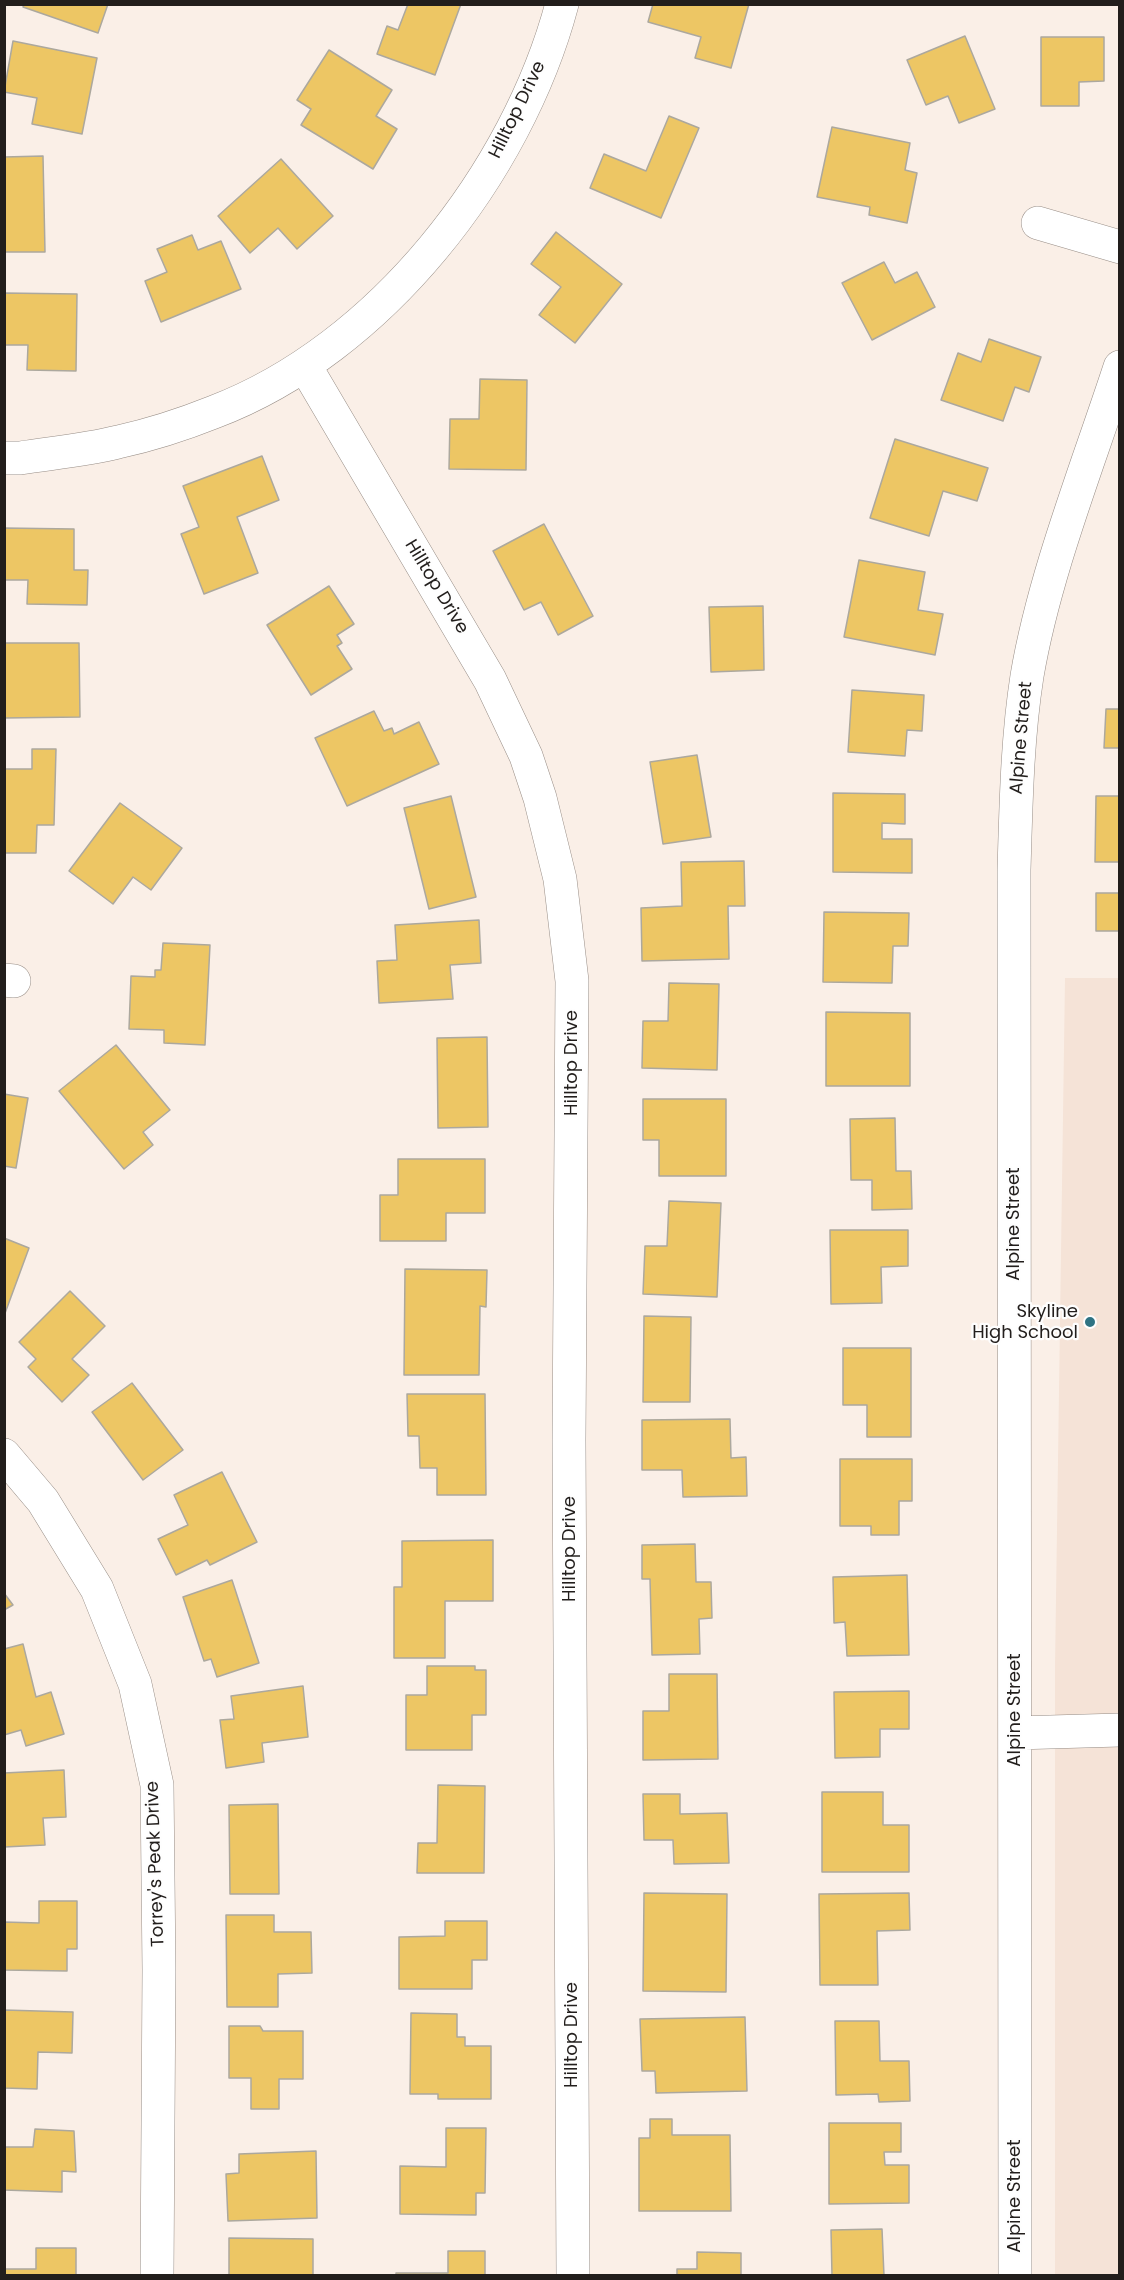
<!DOCTYPE html>
<html>
<head>
<meta charset="utf-8">
<style>
	body { margin:0 }
	#map { position:relative; width:1124px; height:2280px; overflow:hidden; background:#faefe7; font-family:Poppins,sans-serif }
	canvas { display:block }
	.frame { position:absolute; inset:0; border:6px solid #221e1c; pointer-events:none }
</style>
</head>
<body>
<div id="map">
<canvas width="1124" height="2280"></canvas>
<div class="frame"></div>
</div>
<script>
const c = document.querySelector('canvas').getContext('2d');
c.lineJoin = 'round';
function fillPath(path, color) { c.fillStyle = color; c.fill(path, 'evenodd'); }
function stroke(path, color, width, dash) { c.strokeStyle = color; c.lineWidth = width; c.lineCap = dash ? 'butt' : 'round'; c.setLineDash(dash || []); c.stroke(path); }
function drawText(font, color, halo, rows, align = 'center') {
  c.font = font + ' Poppins,sans-serif'; c.lineWidth = 4.5; c.setLineDash([]); c.textBaseline = 'middle'; c.strokeStyle = halo; c.fillStyle = color; for (const [text, x, y, turn = 0] of rows) {
    c.save(); c.translate(x, y); c.rotate((+turn || 0) * Math.PI / 180); c.textAlign = isNaN(turn) ? turn : align; if (halo) c.strokeText(text, 0, 0); c.fillText(text, 0, 0); c.restore();
  }
}
fillPath(new Path2D(`
	M1065,978H1119V2275L1055,2276V1667Z`), '#f5e3d7');
const building = new Path2D(`
	M24,4H108L98,33L23,7Z
	M408,4H461L435,75L377,54L387,26L398,30Z
	M653,4H749L731,68L695,58L701,37L648,22Z
	M965,36L995,109L959,123L948,96L926,105L907,60Z
	M1041,37H1104V81L1079,82V106H1041Z
	M13,41L97,58L82,134L32,124L37,98L4,92Z
	M329,50L392,90L376,116L397,129L373,169L301,125L311,109L297,100Z
	M669,116L699,128L661,218L590,188L604,154L646,171Z
	M832,127L910,143L905,170L917,173L907,223L869,215L870,207L817,197Z
	M43,156L45,252H4V157Z
	M281,159L333,216L297,249L278,228L250,253L218,216Z
	M556,232L622,284L575,343L539,315L561,287L531,264Z
	M192,235L198,250L221,241L241,289L161,322L145,281L167,272L157,249Z
	M884,262L895,283L917,272L935,307L872,340L842,283Z
	M4,293L77,294L76,371L27,370L28,345H4Z
	M989,339L1041,357L1029,392L1015,387L1003,421L941,400L958,353L981,362Z
	M480,379L527,380L526,470L449,469L450,419H479Z
	M895,439L988,468L977,501L943,491L929,536L870,518Z
	M262,456L279,500L237,517L258,573L204,594L181,534L199,527L183,486Z
	M544,524L593,616L558,635L541,602L524,610L493,551Z
	M4,528L74,529V570H88L87,605L27,604L28,580H4Z
	M859,560L925,572L918,610L943,614L935,655L844,637Z
	M329,586L354,624L337,635L342,643L337,646L352,669L311,695L267,625Z
	M763,606L764,670L711,672L709,607Z
	M4,643H79L80,717L4,718Z
	M852,690L924,695L922,731L907,730L905,756L848,752Z
	M1106,709H1120V748H1104Z
	M374,711L384,731L392,728L394,734L419,722L439,764L347,806L315,738Z
	M32,749H56L54,825H37L36,853H4V769H32Z
	M697,755L711,837L663,844L650,762Z
	M833,793L905,794V824L882,823V839H912V873L833,872Z
	M451,796L476,897L429,909L404,808Z
	M1096,796H1120V862H1095Z
	M120,803L182,848L151,890L133,877L113,904L69,871Z
	M744,861L745,906H728L729,959L642,961L641,908L682,906L681,862Z
	M1096,893H1120V931H1096Z
	M824,912L909,913L908,946H893L892,983L823,982Z
	M479,920L481,963L450,965L453,999L379,1003L377,961L397,960L395,925Z
	M163,943L210,945L205,1045L164,1043V1030L129,1029L131,976L155,977V970H161Z
	M669,983L719,984L717,1070L642,1068L643,1021H668Z
	M826,1012L910,1013V1086H826Z
	M487,1037L488,1127L438,1128L437,1038Z
	M116,1045L170,1110L143,1132L153,1145L124,1169L59,1091Z
	M4,1094L28,1098L16,1168L4,1166Z
	M643,1099H726V1176H659V1140H643Z
	M895,1118L896,1171H911L912,1209L872,1210V1180H851L850,1119Z
	M398,1159H485V1213H446V1241H380V1195H398Z
	M669,1201L721,1203L717,1297L643,1294L645,1246H667Z
	M830,1230H908V1266L881,1267L882,1303L831,1304Z
	M4,1238L29,1248L4,1316Z
	M405,1269L487,1270L486,1307L480,1306L479,1375H404Z
	M70,1291L105,1326L72,1359L89,1375L62,1402L28,1367L36,1359L19,1342Z
	M644,1316L691,1317L690,1402H643Z
	M843,1348H911V1437H867V1405H843Z
	M132,1383L183,1450L143,1480L92,1412Z
	M407,1394H485L486,1495H437V1468H420L419,1436H408Z
	M730,1419L731,1458L746,1457L747,1496L683,1497L682,1470H642V1420Z
	M840,1459H912V1501H899V1535H871V1526H840Z
	M222,1472L257,1542L210,1565L207,1560L176,1575L158,1539L188,1525L174,1495Z
	M493,1540V1601H445V1658H394V1587H402V1541Z
	M695,1544L696,1582H711L712,1618L699,1619L700,1654L652,1655L650,1579H642V1545Z
	M907,1575L909,1655L847,1656L845,1622L834,1623L833,1577Z
	M232,1580L259,1663L217,1677L211,1659L204,1661L183,1597Z
	M4,1593L13,1605L4,1610Z
	M23,1644L36,1697L51,1692L64,1734L26,1746L21,1730L4,1735V1649Z
	M427,1666H475V1670H486V1715H472V1750H406V1695H427Z
	M669,1674H717L718,1759L643,1760V1711H669Z
	M303,1686L308,1737L262,1743L264,1762L226,1768L220,1720L234,1719L231,1696Z
	M909,1691V1729H880V1757L835,1758L834,1692Z
	M64,1770L66,1817L43,1818L45,1845L4,1847V1773Z
	M438,1785L485,1786L484,1873H417L418,1843H437Z
	M822,1792H883V1825H909V1872H822Z
	M643,1794H680V1814L727,1813L729,1863L674,1864L673,1840H644Z
	M278,1804L279,1894H230L229,1805Z
	M644,1893L727,1894L726,1992L643,1991Z
	M909,1893L910,1930L877,1931L878,1985H820L819,1894Z
	M39,1901H77V1949H67V1971L4,1970V1922L39,1923Z
	M226,1915H274V1932H311L312,1973L278,1974V2007H227Z
	M445,1921H487V1960H472V1989H399V1937L445,1936Z
	M4,2010L73,2012L72,2053L38,2052L37,2089L4,2088Z
	M411,2013L457,2014V2037H465V2046H491V2099H438V2094H410Z
	M745,2017L747,2091L656,2093L655,2071H642L640,2019Z
	M835,2021H879L880,2061H909L910,2101L879,2102L878,2094L836,2095Z
	M229,2026H260L263,2031H303V2079H279V2109H251V2078H229Z
	M650,2119H672V2135H730L731,2211H639V2138H650Z
	M829,2123H901V2152H884L885,2165H909V2203L829,2204Z
	M446,2128H486L485,2193H476V2215L400,2214V2166L446,2167Z
	M35,2129L74,2131L76,2172L62,2171V2192L4,2190V2147H33Z
	M316,2151L317,2218L228,2221L226,2174L239,2173V2154Z
	M882,2229L884,2276H832L831,2230Z
	M229,2238L313,2239V2276H229Z
	M36,2248H76V2276H4V2269H36Z
	M448,2251H485V2276H396V2273H448Z
	M697,2252L741,2253V2276H677V2269H697Z`);
fillPath(building, '#edc664');
stroke(building, '#aca89e', 1.5);
const minor = new Path2D(`
	M1038,223L1120,247
	M305,366L490,680L526,756L540,798L560,879L572,981L569,1440L573,2276
	M4,458H20C52,453 86,450 118,442C150,435 184,424 214,412C380,349 517,173 562,4
	M4,980L14,981
	M4,1455L43,1501L97,1589L135,1684L157,1785L159,1970L157,2276
	M1015,1733L1120,1730
	M1015,2276L1014,870C1016,805 1017,740 1027,676C1044,575 1088,465 1120,367`);
stroke(minor, '#978d86', 34);
stroke(minor, '#fff', 33);
for (const [x, y, r, color] of [
	[1090,1322,6,"#2f7383"]
]) { const dot = new Path2D(); dot.arc(x, y, r, 0, 2 * Math.PI); c.fillStyle = color; c.fill(dot); stroke(dot, '#fefefe', 2); }
drawText('18px', '#221e1c', '#fefefe', [
	["Hilltop Drive",518,110,-64],
	["Hilltop Drive",436,587,59],
	["Alpine Street",1022,738,-85],
	["Hilltop Drive",572,1063,-90],
	["Alpine Street",1014,1224,-90],
	["Hilltop Drive",570,1549,-90],
	["Alpine Street",1015,1710,-90],
	["Torrey's Peak Drive",156,1864,-92],
	["Hilltop Drive",572,2035,-90],
	["Alpine Street",1015,2196,-90]
]);
drawText('18px', '#221e1c', '#fefefe', [
	["Skyline",1078,1312],
	["High School",1078,1333]
], 'right');
</script>
</body>
</html>
